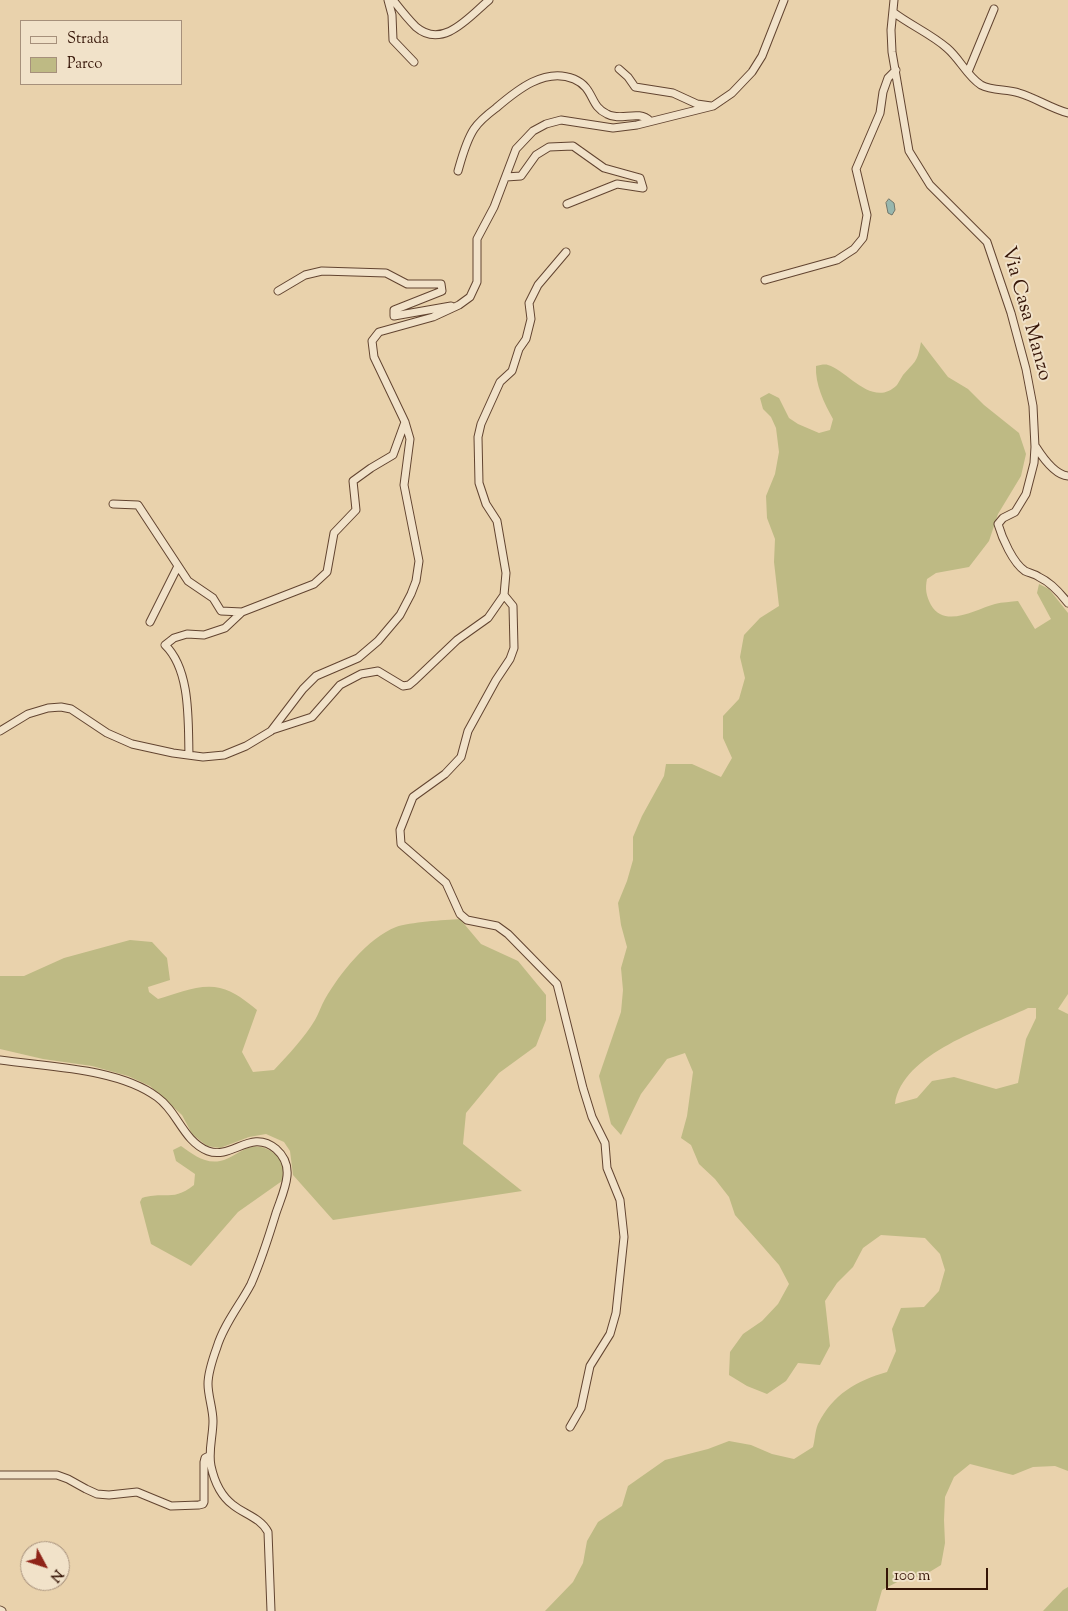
<!DOCTYPE html>
<html>
<head>
<meta charset="utf-8">
<style>
	body { margin:0 }
	#map { position:relative; width:1068px; height:1611px; overflow:hidden; background:#e9d2ac; font-family:"Sorts Mill Goudy",serif }
	canvas { display:block }
	.legend { position:absolute; left:20px; top:20px; width:162px; height:65px; box-sizing:border-box; background:#f1e2c9; border:1px solid #a6907b; margin:0; padding:6px 9px; list-style:none; font-size:15px; color:#351406 }
	.legend li { display:flex; align-items:center; gap:10px; height:25px }
	.legend b { width:25px; border:1px solid #a6907b }
	.north { position:absolute; left:20px; top:1541px; width:50px; height:50px; box-sizing:border-box; background:#f1e2c9; border:1px solid #a6907b; border-radius:50%; rotate:130deg; font-size:14px; font-weight:700; line-height:20px; text-align:center; color:#351406 }
	.north::after { content:''; display:block; margin:auto; width:18px; height:22px; background:#8f2418; clip-path:polygon(50% 0,100% 100%,50% 72%,0 100%) }
	.scale { position:absolute; left:886px; top:1568px; width:102px; height:22px; box-sizing:border-box; border:2px solid #351406; border-top:0; padding-left:6px; font-size:15px; line-height:18px; white-space:nowrap; color:#351406; -webkit-text-stroke:4px #f1e2c9; paint-order:stroke }
</style>
</head>
<body>
<div id="map">
<canvas width="1068" height="1611"></canvas>
<ul class="legend">
<li><b style="height:6px;background:#f1e2c9"></b>Strada</li>
<li><b style="height:14px;background:#beba84"></b>Parco</li>
</ul>
<div class="north">N</div>
<div class="scale">100 m</div>
</div>
<script>
const c = document.querySelector('canvas').getContext('2d');
c.lineJoin = 'round';
function fillPath(path, color) { c.fillStyle = color; c.fill(path, 'evenodd'); }
function stroke(path, color, width, dash) { c.strokeStyle = color; c.lineWidth = width; c.lineCap = dash ? 'butt' : 'round'; c.setLineDash(dash || []); c.stroke(path); }
function drawText(font, color, halo, rows, align = 'center') {
  c.font = font + ' "Sorts Mill Goudy",serif'; c.lineWidth = 4; c.setLineDash([]); c.textBaseline = 'middle'; c.strokeStyle = halo; c.fillStyle = color; for (const [text, x, y, turn = 0] of rows) {
    c.save(); c.translate(x, y); c.rotate((+turn || 0) * Math.PI / 180); c.textAlign = isNaN(turn) ? turn : align; if (halo) c.strokeText(text, 0, 0); c.fillText(text, 0, 0); c.restore();
  }
}
fillPath(new Path2D(`
	M921,342L948,377L968,389L984,405L1019,433L1026,454L1021,476L998,514L989,541L969,567L936,573L927,579C925,589 926,595 931,605C945,629 976,609 995,604C1002,602 1011,602 1018,601L1035,629L1051,619L1037,593L1039,584L1049,589L1068,613V994L1058,1009L1068,1014V1471L1055,1466L1033,1467L1013,1475L970,1464L954,1477L945,1497L944,1520L945,1543L941,1565L923,1576L901,1580L882,1590L876,1611H545L573,1582L583,1563L587,1541L598,1522L622,1506L628,1486L665,1460L708,1449L729,1441L751,1445L772,1454L794,1459L813,1447C815,1440 815,1431 818,1424C833,1394 856,1381 887,1372L896,1351L892,1329L901,1308L924,1307L939,1291L945,1270L940,1254L925,1238L881,1235L863,1248L853,1267L837,1283L825,1301L830,1346L820,1365L798,1363L786,1381L767,1394L747,1386L729,1375L730,1352L743,1334L762,1321L778,1304L789,1284L779,1265L735,1215L729,1197L715,1179L699,1164L691,1145L681,1138L687,1116L693,1072L685,1053L667,1059L641,1094L621,1135L611,1124L599,1076L621,1012L623,990L621,968L627,947L621,925L618,903L627,881L633,860V837L642,816L664,776L666,764H692L721,777L732,758L723,738V716L739,699L745,678L740,657L744,635L760,618L779,606L774,562L775,539L767,518L766,496L775,474L779,452L776,428L771,417L763,409L760,398L769,393L779,398L789,418L798,424L819,433L830,430L833,419C824,403 815,384 816,366C820,365 825,364 828,365C848,371 873,409 897,385C899,382 901,378 903,375C916,360 917,363 921,342ZM1028,1008H1036V1018L1026,1039L1018,1083L996,1089L954,1077L932,1081L917,1098L895,1104C902,1053 987,1028 1028,1008Z
	M460,919L481,944L518,961L546,995V1020L536,1046L499,1073L466,1113L463,1144L522,1191L333,1220L293,1175L290,1151L284,1142L266,1134L249,1137L220,1148L207,1146L192,1134L182,1115L150,1086L128,1076L92,1066L43,1059L0,1049V976H24L64,958L130,940L152,942L167,958L170,980L148,987L149,992L158,999C177,994 200,983 220,988C234,991 246,1001 257,1010L242,1052L253,1072L274,1070C289,1054 304,1038 315,1020C319,1013 321,1006 325,999C340,973 368,938 396,927C410,922 444,920 460,919Z
	M181,1146C193,1154 204,1164 220,1161C231,1159 241,1149 252,1147C265,1144 283,1156 284,1170C284,1173 283,1178 282,1181L238,1212L191,1266L151,1244L140,1202L142,1198C165,1191 173,1202 194,1185L195,1174L176,1161L173,1150Z
	M1068,1587V1611H1043L1063,1590Z`), '#beba84');
const water = new Path2D(`
	M889,199L894,203L895,210L892,215L888,213L886,203Z`);
fillPath(water, '#97b7ae');
stroke(water, '#70766b', 1);
const minor = new Path2D(`
	M388,0L392,15L393,40L414,62
	M393,0C400,9 408,19 416,27C443,50 470,16 489,0
	M894,0L891,30L892,52L909,151L930,185L987,242L1011,313L1026,369L1033,406L1035,447L1034,463L1026,494L1015,512L1003,518L998,524C1002,538 1013,563 1025,571C1029,573 1035,574 1039,577C1050,582 1061,594 1068,603
	M893,12C910,25 931,34 947,48C960,59 967,76 981,85C992,91 1007,89 1019,93C1036,98 1050,108 1068,113
	M619,69L628,77L635,87L673,93L697,104L711,106
	M968,72L994,9
	M458,171C462,157 466,141 474,129C480,120 488,114 496,108C517,90 545,67 574,79C595,88 589,106 607,114C621,122 638,109 650,121
	M506,177L521,176L536,155L549,147L573,146L604,168L640,178L643,188L617,184L567,204
	M765,280L837,260L854,249L863,238L867,215L856,169L880,113L883,92L888,78L896,70
	M278,291L305,275L322,271L386,273L407,284H441L442,291L394,310V316L451,306
	M1036,447C1043,458 1055,475 1068,476
	M113,504L138,505L188,581L213,598L221,611L242,612L314,584L327,572L334,533L356,510L353,481L371,468L393,455L405,422
	M504,595L513,606L514,648L510,659L496,680L468,731L461,757L445,774L413,797L400,830L401,844L446,883L460,914L467,920L497,926L508,934L557,984L583,1088L592,1117L605,1143L607,1168L620,1200L624,1237L616,1313L610,1334L590,1366L581,1408L570,1427
	M150,622L178,566
	M272,730L312,717L340,685L361,674L378,671L403,686L409,685L415,680L457,640L488,618L504,595L506,573L497,521L486,504L479,483L478,437L481,424L500,382L512,371L519,349L526,339L531,319L529,303L538,285L566,252
	M0,731L28,714L48,708L61,707L71,709L107,733L132,744L173,753L203,757L224,755L246,746L271,731L303,689L316,676L358,658L378,641L400,615L411,594L416,581L419,561L404,485L410,439L405,422L374,357L372,341L379,332L433,317L459,305L470,297L477,282V239L494,207L516,149L533,131L546,124L561,120L613,128L637,125L713,106L732,93L752,72L762,56L784,0
	M189,755C188,722 191,670 165,645L174,638L187,634L204,635L225,628L242,612
	M0,1060C47,1067 118,1068 157,1097C178,1112 183,1141 208,1151C232,1160 251,1128 276,1149C284,1156 288,1166 287,1176C286,1188 280,1201 276,1213C269,1236 261,1261 251,1284C240,1305 224,1324 217,1347C213,1358 208,1372 208,1384C208,1396 213,1409 213,1421C213,1436 208,1451 211,1466C214,1480 221,1496 233,1505C244,1514 261,1518 268,1532L271,1611
	M0,1475H57L68,1479L86,1489L97,1494L109,1495L137,1492L171,1506L199,1505L203,1504L204,1502V1462L205,1458L209,1456
	M0,1610L2,1611`);
stroke(minor, '#624430', 9);
stroke(minor, '#f1e2c9', 7);
drawText('20px', '#351406', '#f1e2c9', [
	["Via Casa Manzo",1025,314,74]
]);
</script>
</body>
</html>
